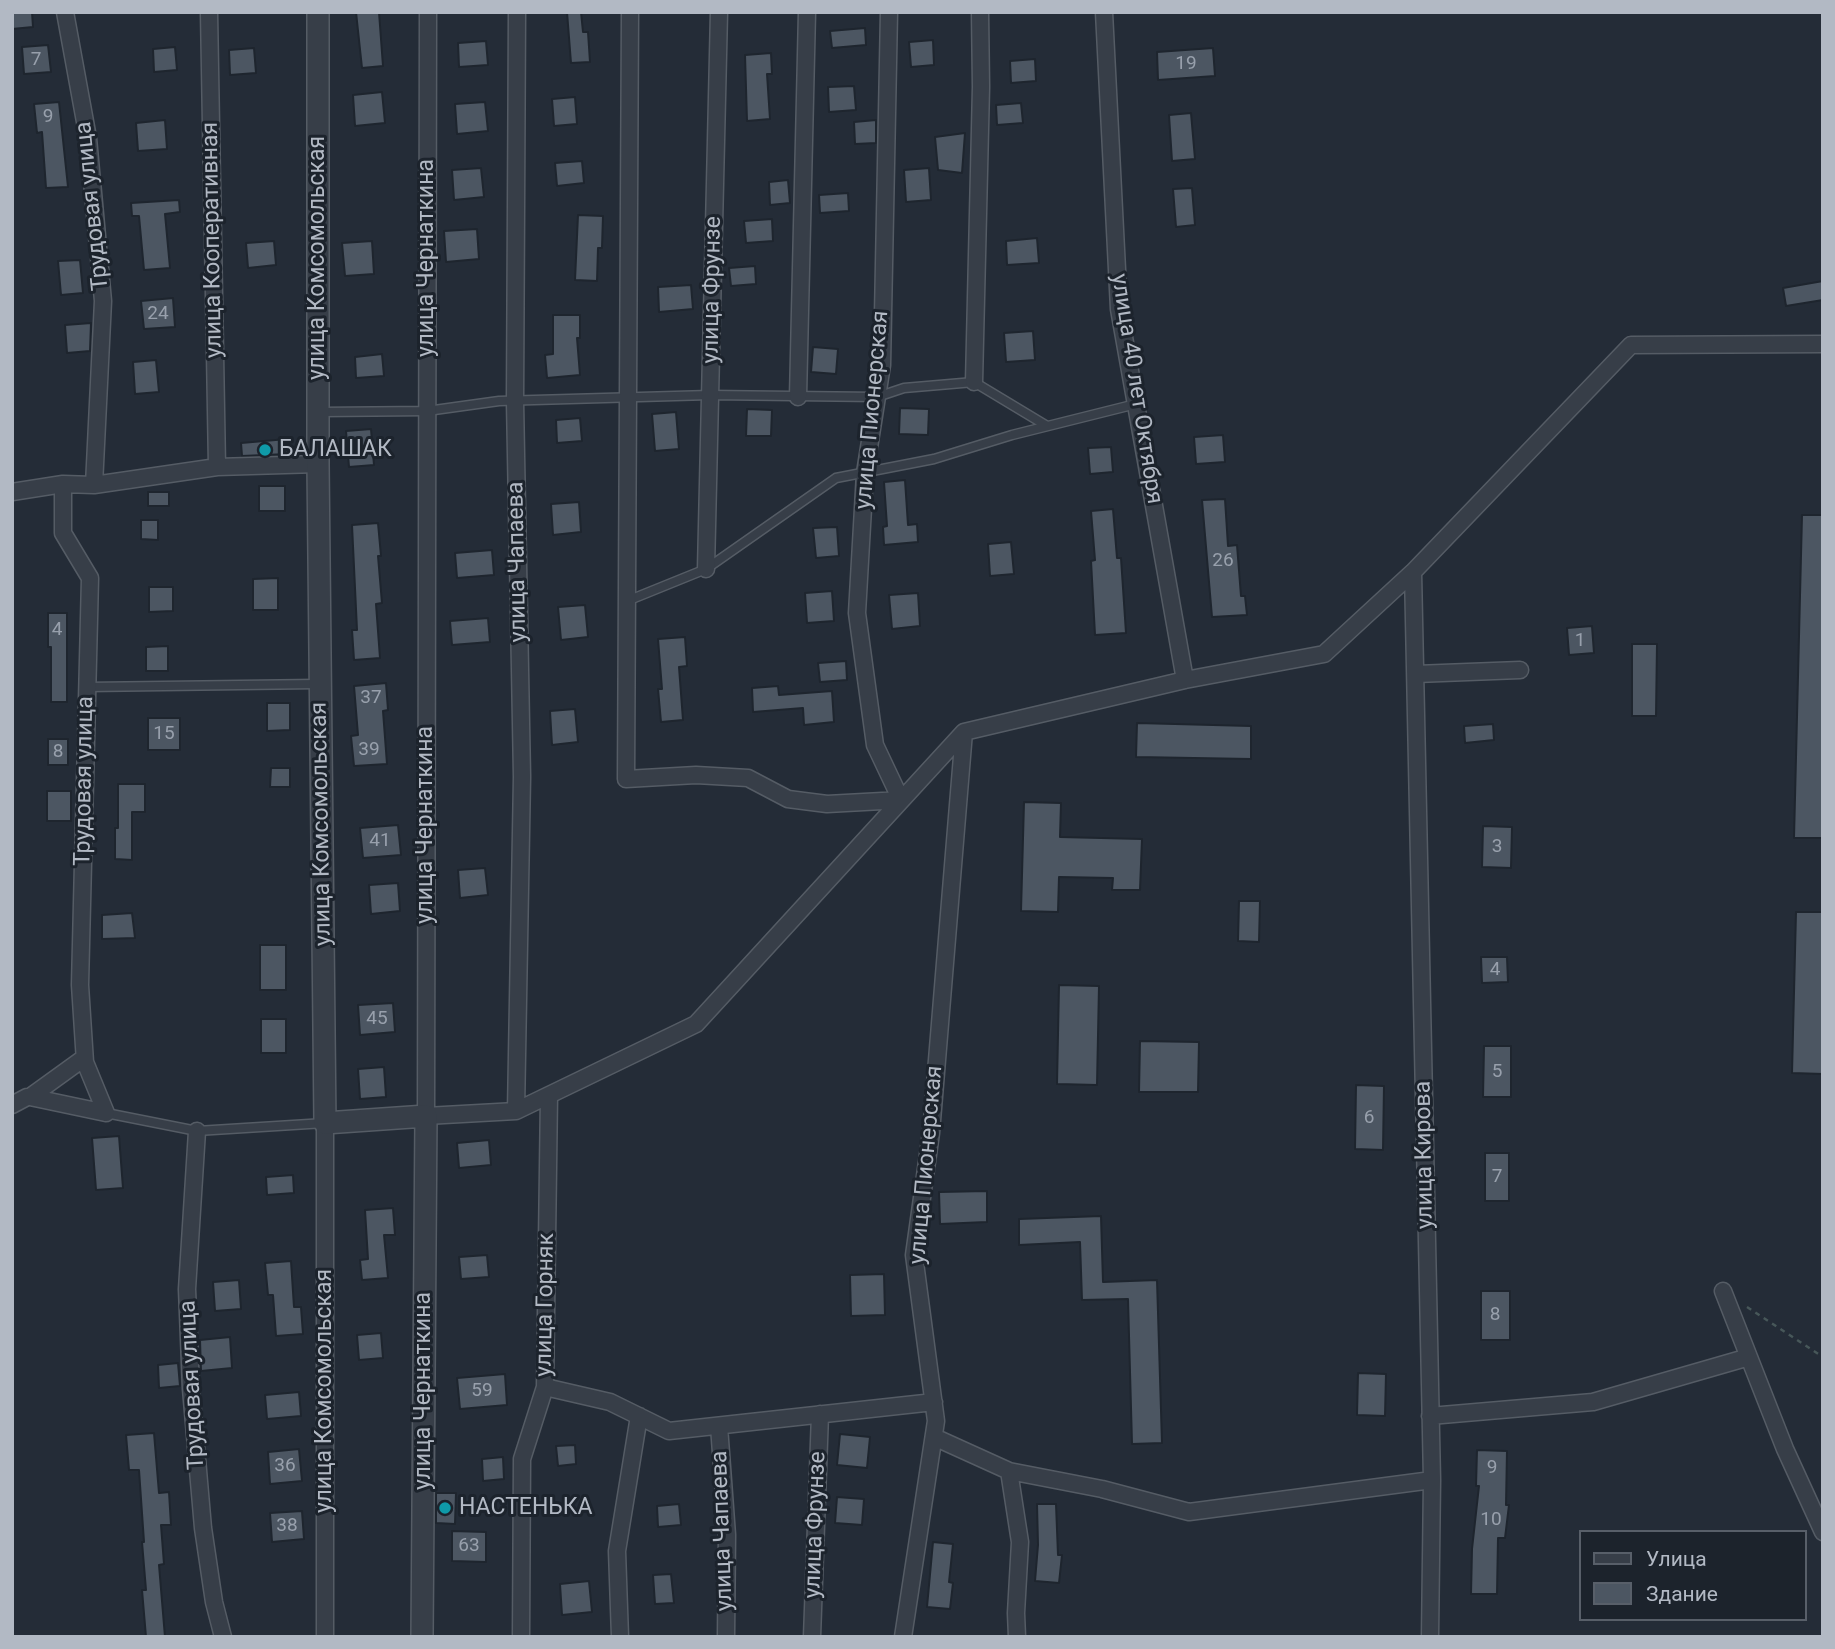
<!DOCTYPE html>
<html>
<head>
<meta charset="utf-8">
<style>
	body { margin:0 }
	#map { position:relative; width:1835px; height:1649px; overflow:hidden; background:#242c37; font-family:Roboto,sans-serif }
	canvas { display:block }
	.frame { position:absolute; inset:0; border:14px solid #b2b9c4; pointer-events:none }
	.legend { position:absolute; left:1579px; top:1530px; width:228px; height:91px; box-sizing:border-box; background:#1c232c; border:2px solid #585f69; margin:0; padding:9px 12px; list-style:none; font-size:21px; color:#b2b9c4 }
	.legend li { display:flex; align-items:center; gap:14px; height:35px }
	.legend b { width:35px; border:2px solid #585f69 }
</style>
</head>
<body>
<div id="map">
<canvas width="1835" height="1649"></canvas>
<div class="frame"></div>
<ul class="legend">
<li><b style="height:9px;background:#373e48"></b>Улица</li>
<li><b style="height:19px;background:#4c5662"></b>Здание</li>
</ul>
</div>
<script>
const c = document.querySelector('canvas').getContext('2d');
c.lineJoin = 'round';
function fillPath(path, color) { c.fillStyle = color; c.fill(path, 'evenodd'); }
function stroke(path, color, width, dash) { c.strokeStyle = color; c.lineWidth = width; c.lineCap = dash ? 'butt' : 'round'; c.setLineDash(dash || []); c.stroke(path); }
function drawText(font, color, halo, rows, align = 'center') {
  c.font = font + ' Roboto,sans-serif'; c.lineWidth = 6; c.setLineDash([]); c.textBaseline = 'middle'; c.strokeStyle = halo; c.fillStyle = color; for (const [text, x, y, turn = 0] of rows) {
    c.save(); c.translate(x, y); c.rotate((+turn || 0) * Math.PI / 180); c.textAlign = isNaN(turn) ? turn : align; if (halo) c.strokeText(text, 0, 0); c.fillText(text, 0, 0); c.restore();
  }
}
const building = new Path2D(`
	M12,12H32L33,27L12,29Z
	M356,12H379L383,66L362,68Z
	M567,12H581L583,32H588L590,62L571,63Z
	M865,28L866,45L832,48L830,31Z
	M933,40L934,65L911,67L909,42Z
	M486,41L488,65L459,67L458,43Z
	M48,45L51,72L24,74L22,47Z
	M175,47L177,70L154,72L153,49Z
	M254,48L256,73L230,75L229,50Z
	M1213,48L1215,76L1158,80L1157,52Z
	M771,53L772,74H767L770,119L747,121L745,55Z
	M1035,59L1036,81L1011,83L1010,61Z
	M854,86L856,110L829,112L828,87Z
	M382,92L385,123L355,126L353,95Z
	M575,97L577,124L554,126L552,99Z
	M59,102L68,187L46,188L42,132L37,133L34,104Z
	M485,102L488,131L457,134L455,104Z
	M1021,103L1023,123L997,125L996,105Z
	M1191,113L1195,159L1172,161L1169,115Z
	M165,120L167,149L138,151L136,123Z
	M876,120V143L855,144L854,122Z
	M965,133L962,173L938,170L935,137Z
	M582,161L584,183L557,186L555,163Z
	M481,168L484,197L454,200L452,170Z
	M929,168L931,200L906,202L904,170Z
	M788,180L790,203L770,205L769,182Z
	M1192,188L1195,225L1176,227L1173,189Z
	M848,193L849,211L820,213L819,195Z
	M179,200L180,212L165,214L170,268L144,270L139,216H132L131,203Z
	M578,215L603,216L602,248H598L597,281L575,280Z
	M772,219L773,241L746,243L744,221Z
	M477,229L479,259L446,262L444,231Z
	M1037,238L1039,263L1007,265L1006,241Z
	M274,241L276,265L248,268L246,243Z
	M372,241L374,274L345,276L342,243Z
	M80,260L83,293L61,295L58,261Z
	M755,266L756,284L731,286L729,268Z
	M1823,281V300L1786,306L1783,288Z
	M691,285L693,309L659,312L658,287Z
	M173,298L175,327L144,329L141,301Z
	M553,315H580V338H577L580,375L547,378L545,355L553,354Z
	M91,323L90,351L67,353L65,325Z
	M1033,331L1035,360L1006,362L1004,333Z
	M813,347L838,349L836,374L811,372Z
	M382,354L384,376L356,378L355,357Z
	M156,360L159,392L135,394L133,362Z
	M900,408L929,409L928,435L899,434Z
	M747,409L772,410L771,436H746Z
	M676,412L679,449L655,451L652,414Z
	M580,418L582,441L557,443L556,420Z
	M371,429L374,465L349,467L346,431Z
	M1223,435L1225,462L1196,464L1194,437Z
	M287,439L288,454L242,456L241,443Z
	M1111,447L1113,472L1090,474L1088,448Z
	M905,480L908,525L917,524L918,542L884,545L883,527L887,526L884,482Z
	M259,486H285V511H259Z
	M148,492H169V506H148Z
	M1225,499L1228,546L1237,545L1241,596H1245L1247,615L1212,617L1202,500Z
	M579,502L581,532L553,535L551,504Z
	M1113,509L1117,558H1121L1126,633L1095,635L1091,561L1095,560L1091,511Z
	M1802,515H1823V838H1794Z
	M141,520H158V540L141,539Z
	M378,523L381,556H378L382,603L376,604L380,658L354,660L352,630H357L352,525Z
	M837,527L839,556L816,558L813,528Z
	M1011,542L1014,574L990,576L988,544Z
	M492,550L494,575L457,578L455,553Z
	M278,578V610H253V579Z
	M149,587H173V611L149,612Z
	M832,591L834,621L807,623L805,593Z
	M918,593L920,626L892,629L889,595Z
	M585,605L588,637L561,640L558,607Z
	M48,613H67V702H51V647H48Z
	M488,618L490,642L452,645L450,621Z
	M1592,626L1594,653L1569,655L1567,628Z
	M685,637L687,666L679,667L683,720L661,722L658,689H662L658,639Z
	M1632,644H1657L1656,716H1632Z
	M168,646V671H146V647Z
	M846,661L847,680L820,682L818,663Z
	M386,683L388,710L383,711L387,764L354,766L351,736L358,735L354,686Z
	M778,686L779,695L832,691L834,722L804,725L803,708L753,712L752,688Z
	M267,703H290V730L267,731Z
	M575,709L578,742L552,745L550,711Z
	M148,718H180V750H148Z
	M1137,723L1251,726V759L1136,757Z
	M1493,724L1494,740L1465,743L1464,726Z
	M48,739H68V765H48Z
	M271,768H290V787H270Z
	M118,784H145V812H132V860L115,859V828H118Z
	M47,791H71V821H47Z
	M1024,802L1061,803L1060,837L1142,839L1140,890H1112L1113,878L1059,877L1058,912L1021,911Z
	M398,825L401,855L363,858L360,828Z
	M1483,826L1512,827L1511,868L1482,867Z
	M485,868L488,895L460,898L458,870Z
	M398,883L400,911L371,914L369,885Z
	M1239,901H1260L1259,942L1238,941Z
	M1796,912H1823V1074L1792,1073Z
	M132,913L135,938L102,939V915Z
	M260,945H286V990H260Z
	M1481,957H1507L1508,982L1482,983Z
	M1059,985L1099,986L1097,1085L1057,1084Z
	M393,1003L395,1032L360,1035L358,1005Z
	M261,1019H286V1053H261Z
	M1140,1041L1199,1042L1198,1092H1139Z
	M1484,1046H1511V1097H1483Z
	M384,1067L386,1097L360,1099L358,1069Z
	M1356,1085L1384,1086L1383,1150L1355,1149Z
	M119,1136L123,1188L96,1190L92,1138Z
	M489,1140L491,1165L459,1168L457,1143Z
	M1485,1153H1509V1201H1485Z
	M293,1175L294,1193L267,1195L266,1177Z
	M987,1191V1222L940,1224L939,1192Z
	M393,1208L395,1235H384L388,1278L362,1280L360,1260L368,1259L365,1210Z
	M1101,1216L1103,1282L1157,1280L1162,1443L1132,1444L1128,1299L1082,1300L1080,1242L1019,1245V1219Z
	M487,1255L489,1277L461,1279L459,1257Z
	M291,1261L294,1307H301L303,1334L276,1336L273,1295H268L265,1263Z
	M884,1274L885,1315L851,1316L850,1275Z
	M239,1280L241,1309L215,1311L213,1282Z
	M1481,1291H1510V1340H1481Z
	M381,1333L383,1358L359,1360L357,1335Z
	M230,1337L232,1368L201,1371L200,1340Z
	M178,1363L180,1386L159,1388L158,1365Z
	M1358,1373L1386,1374L1385,1416L1357,1415Z
	M505,1374L507,1405L460,1409L457,1378Z
	M299,1392L301,1416L267,1419L265,1395Z
	M154,1433L159,1493L169,1492L171,1525H161L164,1564L159,1565L165,1637H146L142,1590H146L142,1542H144L139,1470H129L126,1435Z
	M840,1434L870,1437L867,1468L837,1465Z
	M575,1445L576,1464L558,1466L556,1446Z
	M299,1449L302,1481L270,1484L268,1452Z
	M1477,1450L1507,1451L1506,1505H1509L1505,1538H1498L1497,1594H1471L1472,1549L1479,1486H1476Z
	M503,1457L504,1479L483,1481L482,1459Z
	M436,1493H456L455,1524L436,1523Z
	M837,1497L864,1499L862,1525L835,1523Z
	M679,1504L681,1525L658,1527L657,1506Z
	M1037,1504H1056L1058,1555H1062L1059,1583L1035,1581L1038,1545Z
	M302,1511L304,1539L272,1542L270,1513Z
	M452,1531L486,1532V1562L452,1561Z
	M933,1542L953,1544L949,1582L953,1583L950,1609L927,1607Z
	M671,1574L674,1603L655,1604L653,1575Z
	M589,1581L592,1612L562,1615L560,1584Z`);
fillPath(building, '#4c5662');
stroke(building, '#1e252e', 2);
const service = new Path2D(`
	M321,412L427,411L499,401L710,395L877,397L904,388L974,382L1047,426
	M627,601L706,569L836,478L934,459L1012,435L1136,404
	M87,687L317,684
	M106,1113L197,1131L325,1123`);
const minor = new Path2D(`
	M65,12L88,138L103,301L94,485
	M209,12L217,467
	M428,12L426,1116L516,1111L696,1024L964,732L1185,680L1324,654L1413,572L1631,345L1823,344
	M630,12L626,779L696,775L748,778L788,799L827,804L901,800L875,745L857,613L865,473L882,365L889,12
	M1104,12L1119,309L1185,680
	M974,382L981,87L980,12
	M798,397L807,12
	M63,484V533L90,578L80,985L85,1062L106,1113
	M12,492L63,484L94,485L217,467L318,464
	M706,569L719,12
	M1413,572L1432,1480L1430,1637
	M1416,674L1520,670
	M30,1097L106,1113
	M12,1105L27,1097H30L84,1058
	M516,1111L522,777L515,401L517,12
	M197,1131L187,1289L191,1389L203,1528L214,1602L223,1637
	M1723,1291L1785,1449L1823,1532
	M545,1387L610,1402L669,1431L934,1402
	M1430,1416L1593,1402L1749,1357
	M719,1426L727,1535L726,1637
	M934,1437L1009,1471L1102,1489L1189,1512L1432,1480
	M1009,1471L1020,1542L1016,1613L1017,1637
	M325,1637V1123
	M521,1637L522,1459L545,1387L549,1095
	M620,1637L617,1551L639,1416
	M812,1637L820,1414
	M903,1637L936,1421L914,1255L931,1133L964,732`);
const tertiary = new Path2D(`
	M318,12V464L325,1123L426,1116L422,1637`);
stroke(service, '#555c65', 11);
stroke(minor, '#555c65', 19);
stroke(tertiary, '#555c65', 24);
stroke(new Path2D(`
	M1747,1307L1823,1357`), '#475759', 2.5, [5, 5]);
stroke(service, '#373e48', 8);
stroke(minor, '#373e48', 16);
stroke(tertiary, '#373e48', 21);
for (const [x, y, r, color] of [
	[265,450,7,"#0f9aa8"],
	[445,1508,7,"#0f9aa8"]
]) { const dot = new Path2D(); dot.arc(x, y, r, 0, 2 * Math.PI); c.fillStyle = color; c.fill(dot); stroke(dot, '#1c232c', 2.5); }
drawText('19px', '#98a0ac', null, [
	["7",36,60],
	["19",1186,64],
	["9",48,117],
	["24",158,314],
	["26",1223,561],
	["4",57,630],
	["1",1580,641],
	["37",371,698],
	["15",164,734],
	["39",369,750],
	["8",58,752],
	["41",380,841],
	["3",1497,847],
	["4",1495,970],
	["45",377,1019],
	["5",1497,1072],
	["6",1369,1118],
	["7",1497,1177],
	["8",1495,1315],
	["59",482,1391],
	["36",285,1466],
	["9",1492,1468],
	["10",1491,1520],
	["38",287,1526],
	["63",469,1546]
]);
drawText('23px', '#b2b9c4', '#1c232c', [
	["Трудовая улица",93,206,-96],
	["улица Кооперативная",213,240,-91],
	["улица Комсомольская",318,258,-90],
	["улица Чернаткина",427,258,-90],
	["улица Фрунзе",713,290,-89],
	["улица 40 лет Октября",1136,389,81],
	["улица Пионерская",873,410,-85],
	["улица Чапаева",518,562,-91],
	["Трудовая улица",85,781,-89],
	["улица Комсомольская",322,824,-91],
	["улица Чернаткина",426,825,-90],
	["улица Кирова",1425,1155,-91],
	["улица Пионерская",927,1165,-85],
	["улица Горняк",546,1305,-89],
	["Трудовая улица",193,1385,-93],
	["улица Комсомольская",325,1391,-90],
	["улица Чернаткина",424,1391,-90],
	["улица Фрунзе",816,1525,-88],
	["улица Чапаева",723,1531,-92]
]);
drawText('23px', '#b2b9c4', '#1c232c', [
	["БАЛАШАК",279,450],
	["НАСТЕНЬКА",459,1508]
], 'left');
</script>
</body>
</html>
